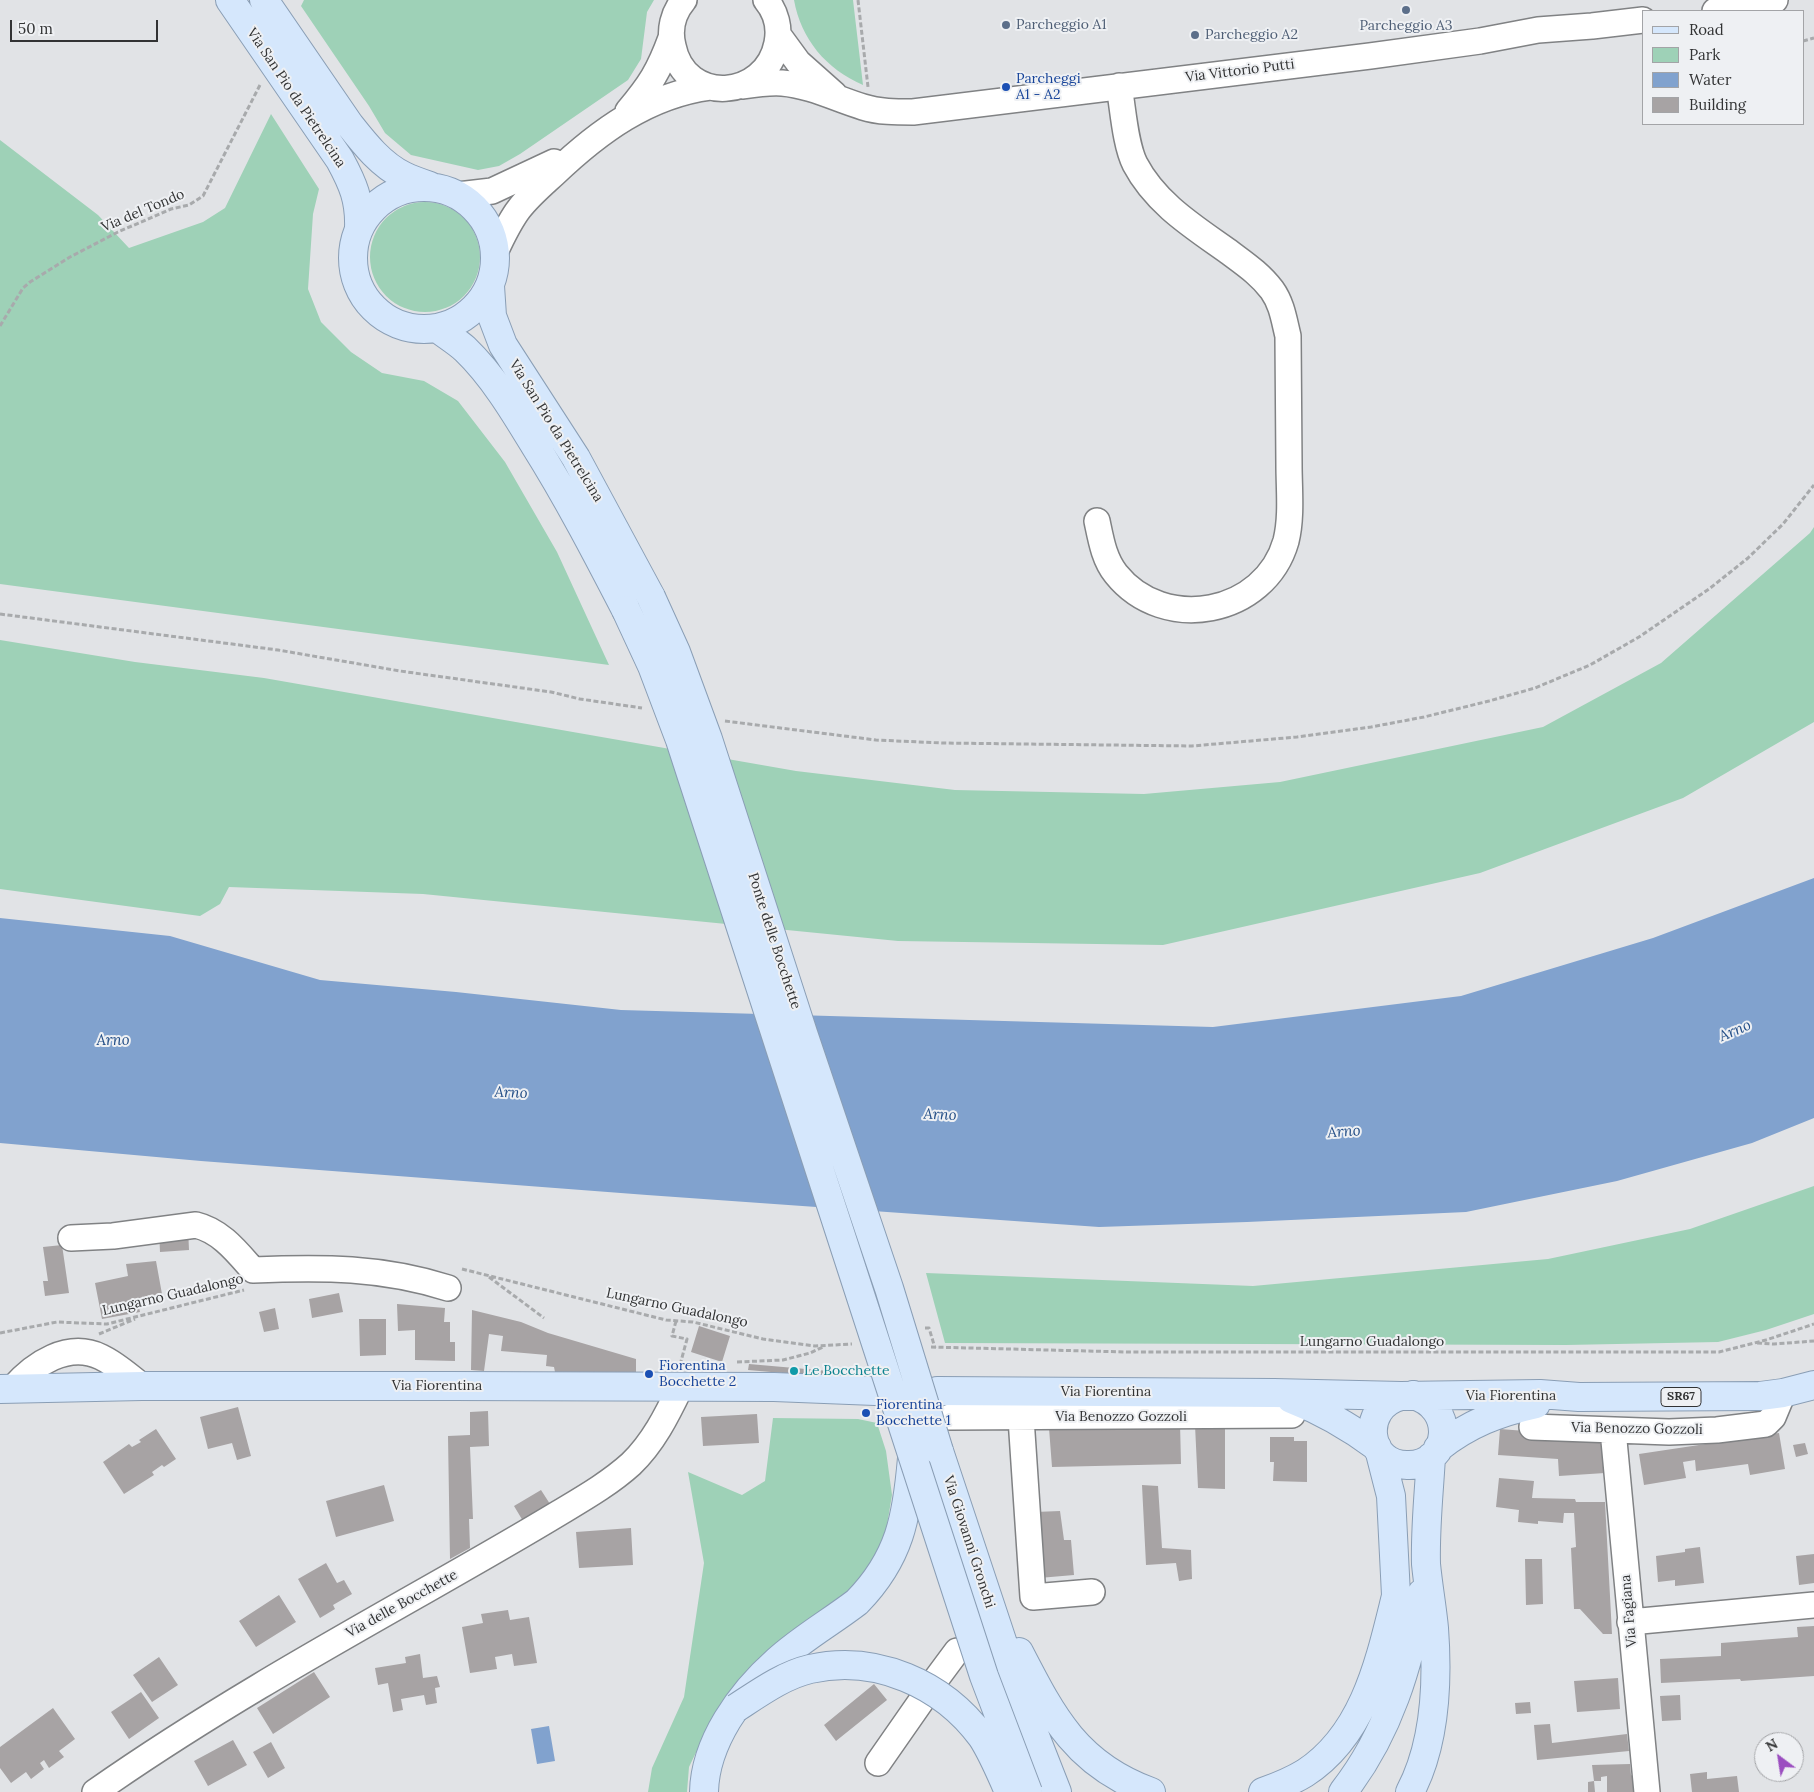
<!DOCTYPE html>
<html>
<head>
<meta charset="utf-8">
<style>
	body { margin:0 }
	#map { position:relative; width:1814px; height:1792px; overflow:hidden; background:#e1e3e6; font-family:Lora,serif }
	canvas { display:block }
	.legend { position:absolute; left:1642px; top:10px; width:162px; height:115px; box-sizing:border-box; background:#eef0f3; border:1px solid #a3a4a7; margin:0; padding:6px 9px; list-style:none; font-size:15px; color:#323334 }
	.legend li { display:flex; align-items:center; gap:10px; height:25px }
	.legend b { width:25px; border:1px solid #a3a4a7 }
	.north { position:absolute; left:1754px; top:1732px; width:50px; height:50px; box-sizing:border-box; background:#eef0f3; border:1px solid #a3a4a7; border-radius:50%; rotate:329deg; font-size:14px; font-weight:700; line-height:20px; text-align:center; color:#323334 }
	.north::after { content:''; display:block; margin:auto; width:18px; height:22px; background:#9b4ec0; clip-path:polygon(50% 0,100% 100%,50% 72%,0 100%) }
	.scale { position:absolute; left:10px; top:20px; width:148px; height:22px; box-sizing:border-box; border:2px solid #323334; border-top:0; padding-left:6px; font-size:15px; line-height:18px; white-space:nowrap; color:#323334; -webkit-text-stroke:4px #eef0f3; paint-order:stroke }
</style>
</head>
<body>
<div id="map">
<canvas width="1814" height="1792"></canvas>
<ul class="legend">
<li><b style="height:6px;background:#d5e7fc"></b>Road</li>
<li><b style="height:14px;background:#9ed1b7"></b>Park</li>
<li><b style="height:14px;background:#81a2ce"></b>Water</li>
<li><b style="height:14px;background:#a7a3a4"></b>Building</li>
</ul>
<div class="north">N</div>
<div class="scale">50 m</div>
</div>
<script>
const c = document.querySelector('canvas').getContext('2d');
c.lineJoin = 'round';
function fillPath(path, color) { c.fillStyle = color; c.fill(path, 'evenodd'); }
function stroke(path, color, width, dash) { c.strokeStyle = color; c.lineWidth = width; c.lineCap = dash ? 'butt' : 'round'; c.setLineDash(dash || []); c.stroke(path); }
function drawText(font, color, halo, rows, align = 'center') {
  c.font = font + ' Lora,serif'; c.lineWidth = 4; c.setLineDash([]); c.textBaseline = 'middle'; c.strokeStyle = halo; c.fillStyle = color; for (const [text, x, y, turn = 0] of rows) {
    c.save(); c.translate(x, y); c.rotate((+turn || 0) * Math.PI / 180); c.textAlign = isNaN(turn) ? turn : align; if (halo) c.strokeText(text, 0, 0); c.fillText(text, 0, 0); c.restore();
  }
}
fillPath(new Path2D(`
	M304,0H654L647,12L641,59L628,80L520,154L499,166L478,170L411,155L385,133L369,106L301,6Z
	M794,0H853L863,85C826,69 801,39 794,0Z
	M271,114L319,189L313,214L308,289L321,322L351,352L382,373L424,381L458,401L505,462L557,552L609,665L0,584V140L98,215L129,248L203,222L225,208Z
	M370 257a55 55 0 1 1 110 0a55 55 0 1 1-110 0Z
	M1814,527V722L1683,798L1480,873L1163,945L898,941L423,894L229,887L220,904L200,916L0,889V640L135,662L264,678L796,771L955,790L1144,794L1280,782L1543,727L1661,663L1810,533Z
	M1814,1186V1314L1766,1330L1718,1342L1566,1345L945,1343L926,1273L1253,1286L1548,1259L1690,1229Z
	M773,1418L858,1419L877,1423L886,1451L892,1495L884,1543L855,1586L805,1625L745,1677L715,1713L689,1767L687,1792H648L652,1768L684,1697L704,1563L688,1472L742,1495L765,1481Z`), '#9ed1b7');
fillPath(new Path2D(`
	M1814,878V1118L1752,1143L1617,1181L1466,1212L1247,1222L1099,1227L647,1195L201,1161L0,1143V918L170,936L320,980L456,992L621,1010L1213,1027L1461,996L1653,938Z
	M549,1726L555,1761L537,1764L531,1729Z`), '#81a2ce');
fillPath(new Path2D(`
	M188,1228L189,1250L160,1252L159,1230Z
	M62,1245L69,1293L45,1296L43,1281H48L43,1247Z
	M156,1261L162,1294L137,1299L140,1312L102,1319L95,1283L128,1276L126,1264Z
	M339,1293L343,1312L312,1318L309,1299Z
	M397,1304L445,1308L444,1322H450V1342H455V1361L415,1360V1330L398,1331Z
	M275,1308L279,1329L264,1332L259,1312Z
	M472,1310L521,1322L548,1333L636,1359V1372H555L554,1367L546,1366L547,1355L501,1351L503,1336L489,1334L484,1371L471,1370Z
	M359,1319H386V1355L360,1356Z
	M699,1326L730,1336L722,1362L691,1352Z
	M749,1364L840,1372V1378L748,1370Z
	M238,1407L251,1456L237,1460L232,1443L208,1449L200,1417Z
	M488,1411L489,1446L470,1447L473,1519H469L470,1548L450,1559L448,1436L470,1435V1412Z
	M757,1414L759,1443L703,1446L701,1417Z
	M1180,1423L1181,1464L1052,1467L1049,1428Z
	M1195,1425H1225V1489L1198,1488Z
	M156,1429L176,1459L164,1467L162,1465L152,1472L154,1475L124,1494L103,1462L129,1444L132,1447L141,1442L139,1440Z
	M1500,1429L1601,1437L1605,1473L1559,1476L1558,1459L1498,1455Z
	M1779,1433L1785,1469L1750,1475L1748,1464L1696,1471L1695,1460L1683,1462L1686,1478L1644,1485L1639,1454Z
	M1270,1437H1294V1441H1307V1482L1273,1481L1274,1462H1270Z
	M1805,1443L1808,1454L1796,1457L1793,1445Z
	M1499,1478L1534,1481L1532,1498L1575,1499L1576,1502H1605L1612,1634H1603L1580,1609H1574L1571,1548L1576,1547L1574,1513H1564L1563,1523L1538,1521V1524L1518,1522L1519,1510L1496,1507Z
	M384,1485L394,1521L336,1537L326,1501Z
	M1142,1485L1158,1486L1162,1548L1191,1550L1192,1579L1179,1581L1176,1563L1146,1565Z
	M541,1490L550,1504L523,1521L514,1506Z
	M1060,1511L1064,1540H1071L1074,1575L1039,1578L1035,1512Z
	M631,1528L633,1565L579,1568L576,1532Z
	M1700,1547L1704,1583L1675,1586V1580L1658,1582L1656,1556L1685,1552V1549Z
	M1814,1554V1583L1799,1585L1796,1556Z
	M1525,1559H1542L1543,1604L1526,1605Z
	M326,1563L337,1583L344,1580L352,1594L333,1605L335,1609L320,1618L298,1579Z
	M279,1595L296,1622L256,1647L239,1621Z
	M508,1610L510,1620L529,1617L537,1663L514,1666L512,1654L495,1657L497,1669L470,1673L462,1627L483,1623L481,1614Z
	M1814,1626V1676L1741,1681L1740,1679L1661,1683L1660,1659L1721,1656V1643L1798,1637L1797,1627Z
	M420,1654L423,1678L437,1676L440,1687L435,1688L437,1703L426,1705L424,1695L401,1699L403,1710L393,1712L388,1683L378,1685L375,1668L406,1663L405,1657Z
	M159,1657L178,1685L152,1702L133,1675Z
	M314,1672L330,1697L273,1734L257,1708Z
	M1618,1678L1620,1709L1577,1712L1574,1681Z
	M874,1684L887,1700L836,1741L824,1725Z
	M141,1692L159,1718L129,1739L111,1712Z
	M1680,1695L1681,1720L1662,1721L1660,1696Z
	M1530,1702L1531,1713L1516,1714L1515,1703Z
	M53,1708L75,1739L59,1751L64,1757L49,1768L44,1760L40,1763L44,1769L31,1779L26,1772L11,1783L0,1768V1747Z
	M1550,1724L1552,1743L1627,1734L1629,1751L1537,1760L1534,1725Z
	M233,1740L247,1765L208,1786L194,1761Z
	M271,1742L285,1768L268,1778L253,1752Z
	M1630,1764L1631,1775L1633,1776L1634,1792H1607V1776L1601,1777V1781H1594L1595,1792H1588V1782L1594,1781L1592,1765Z
	M1707,1772V1779L1737,1776L1739,1792H1692L1690,1774Z`), '#a7a3a4');
const minor = new Path2D(`
	M684,0C673,13 669,30 673,46C685,106 766,100 777,43C780,28 776,12 766,0
	M1715,11L1775,0
	M779,36L798,62L834,94
	M743,86C756,84 769,82 782,83C809,85 837,99 863,107C879,112 896,112 913,112L1370,56L1480,41L1538,30L1592,26L1643,20
	M628,111C650,85 659,71 671,38
	M458,195L492,191L554,162
	M495,252C502,238 509,222 519,209C529,196 542,185 554,174C598,132 648,95 710,87
	M1097,521C1101,540 1104,559 1116,574C1164,634 1265,615 1286,541C1292,517 1289,489 1289,465C1289,422 1288,379 1288,336C1284,320 1282,304 1272,290C1260,274 1245,264 1229,252C1194,227 1156,204 1135,164C1125,144 1123,108 1119,86
	M71,1238L113,1236L196,1225C221,1231 237,1252 253,1270C322,1267 382,1267 448,1288
	M13,1388C34,1364 68,1341 101,1357C116,1364 129,1376 142,1386
	M950,1417L1292,1415
	M1021,1418L1033,1597L1092,1592
	M1532,1427L1669,1432L1717,1430L1766,1424L1773,1417L1783,1393
	M1613,1430L1647,1792
	M1630,1622L1814,1605
	M934,1682L957,1651
	M878,1763L924,1697
	M95,1792C202,1717 315,1653 428,1589C472,1564 516,1539 559,1513C584,1498 610,1483 631,1464C653,1443 667,1415 680,1388`);
const major = new Path2D(`
	M230,0L340,160C353,184 360,200 359,228
	M264,0L349,124C364,143 381,165 404,176C412,180 421,183 430,186
	M353 258a71 71 0 1 1 142 0a71 71 0 1 1-142 0Z
	M490,286L492,316L503,345L576,458L651,597
	M437,328C446,335 456,341 465,349C493,376 514,411 534,444C568,498 597,554 626,610
	M0,1389L142,1386H452L774,1387L875,1391
	M937,1391L1274,1393L1401,1396L1540,1394L1579,1397L1760,1396L1783,1393L1814,1385
	M1401,1396C1359,1407 1366,1467 1409,1465C1451,1464 1456,1407 1413,1395
	M1291,1399C1323,1411 1350,1427 1377,1447
	M1438,1448C1468,1424 1499,1412 1536,1404
	M939,1451L1026,1713L1057,1792
	M1380,1453L1391,1496L1397,1615
	M1019,1652C1053,1718 1077,1765 1151,1792
	M704,1792C705,1742 741,1693 777,1661C801,1639 831,1622 857,1602C900,1558 907,1517 912,1458
	M1263,1792C1277,1787 1292,1781 1305,1773C1365,1734 1380,1660 1396,1596
	M1343,1792C1389,1733 1409,1665 1422,1593
	M1410,1792C1436,1743 1438,1682 1434,1628C1432,1607 1428,1585 1426,1564C1425,1528 1429,1492 1431,1457`);
stroke(minor, '#808284', 28);
stroke(major, '#8a9eb5', 30);
stroke(new Path2D(`
	M858,0L868,87
	M1803,41L1814,38
	M0,326L23,288L30,282L70,257L118,232L171,209L189,205L203,196L260,85
	M0,614L278,650L400,671L551,692L580,699L642,708
	M725,721L876,740L942,743L1192,746L1297,737L1371,727L1424,717L1489,701L1535,688L1590,665L1639,637L1709,589L1748,558L1783,524L1814,485
	M462,1269L666,1320L693,1322L763,1339L815,1346L852,1344
	M489,1277L544,1318
	M676,1321L672,1336L687,1339L680,1365
	M925,1328H929L935,1348
	M0,1333L57,1322L107,1324L244,1290
	M99,1334L135,1319
	M1757,1343L1774,1344L1814,1341
	M931,1347L1126,1352H1719L1766,1340L1814,1324
	M737,1362L783,1360L810,1353L823,1347`), '#a8aaac', 3, [5, 2.5]);
stroke(minor, '#fff', 25);
stroke(major, '#d5e7fc', 28);
const majorBridge = new Path2D(`
	M651,597L676,652L708,739L803,1033L889,1288L939,1451
	M626,610L652,666L680,740L984,1676L1028,1792
	M736,1708C759,1693 784,1675 810,1669C876,1654 943,1684 982,1737C993,1754 1001,1774 1009,1792`);
stroke(majorBridge, '#8a9eb5', 30, []);
stroke(majorBridge, '#d5e7fc', 28);
for (const [x, y, r, color] of [
	[1406,10,5,"#5c6f8a"],
	[1006,25,5,"#5c6f8a"],
	[1195,35,5,"#5c6f8a"],
	[1006,87,5,"#1a4fb4"],
	[794,1371,5,"#0f9aa8"],
	[649,1374,5,"#1a4fb4"],
	[866,1413,5,"#1a4fb4"]
]) { const dot = new Path2D(); dot.arc(x, y, r, 0, 2 * Math.PI); c.fillStyle = color; c.fill(dot); stroke(dot, '#eef0f3', 2); }
for (const [x, y, w] of [
	[1681,1397,40]
]) { const box = new Path2D(); box.roundRect(x - w / 2, y - 9.5, w, 19, 4); c.fillStyle = '#eef0f3'; c.fill(box); stroke(box, '#323334', 1); }
drawText('bold 12px', '#323334', null, [
	["SR67",1681,1397]
]);
drawText('14px', '#4e5e75', '#eef0f3', [
	["Parcheggio A1",1016,25],
	["Parcheggio A3",1406,26,"center"],
	["Parcheggio A2",1205,35]
], 'left');
drawText('14px', '#323334', '#eef0f3', [
	["Via Vittorio Putti",1240,71,-7],
	["Via San Pio da Pietrelcina",296,98,56],
	["Via del Tondo",143,211,-23],
	["Via San Pio da Pietrelcina",556,431,58],
	["Ponte delle Bocchette",774,941,72],
	["Lungarno Guadalongo",173,1295,-13],
	["Lungarno Guadalongo",677,1308,12],
	["Lungarno Guadalongo",1372,1342],
	["Via Fiorentina",437,1386],
	["Via Fiorentina",1106,1392],
	["Via Fiorentina",1511,1396],
	["Via Benozzo Gozzoli",1121,1417],
	["Via Benozzo Gozzoli",1637,1429,1],
	["Via Giovanni Gronchi",969,1542,72],
	["Via delle Bocchette",402,1604,-29],
	["Via Fagiana",1629,1611,-95]
]);
drawText('14px', '#164399', '#eef0f3', [
	["Parcheggi",1016,79],
	["A1 - A2",1016,95],
	["Fiorentina",659,1366],
	["Bocchette 2",659,1382],
	["Fiorentina",876,1405],
	["Bocchette 1",876,1421]
], 'left');
drawText('14px', '#0d838f', '#eef0f3', [
	["Le Bocchette",804,1371]
], 'left');
drawText('italic 15px', '#234e87', '#eef0f3', [
	["Arno",1735,1031,-23],
	["Arno",113,1041],
	["Arno",511,1093,3],
	["Arno",940,1115,3],
	["Arno",1344,1132,-4]
]);
</script>
</body>
</html>
